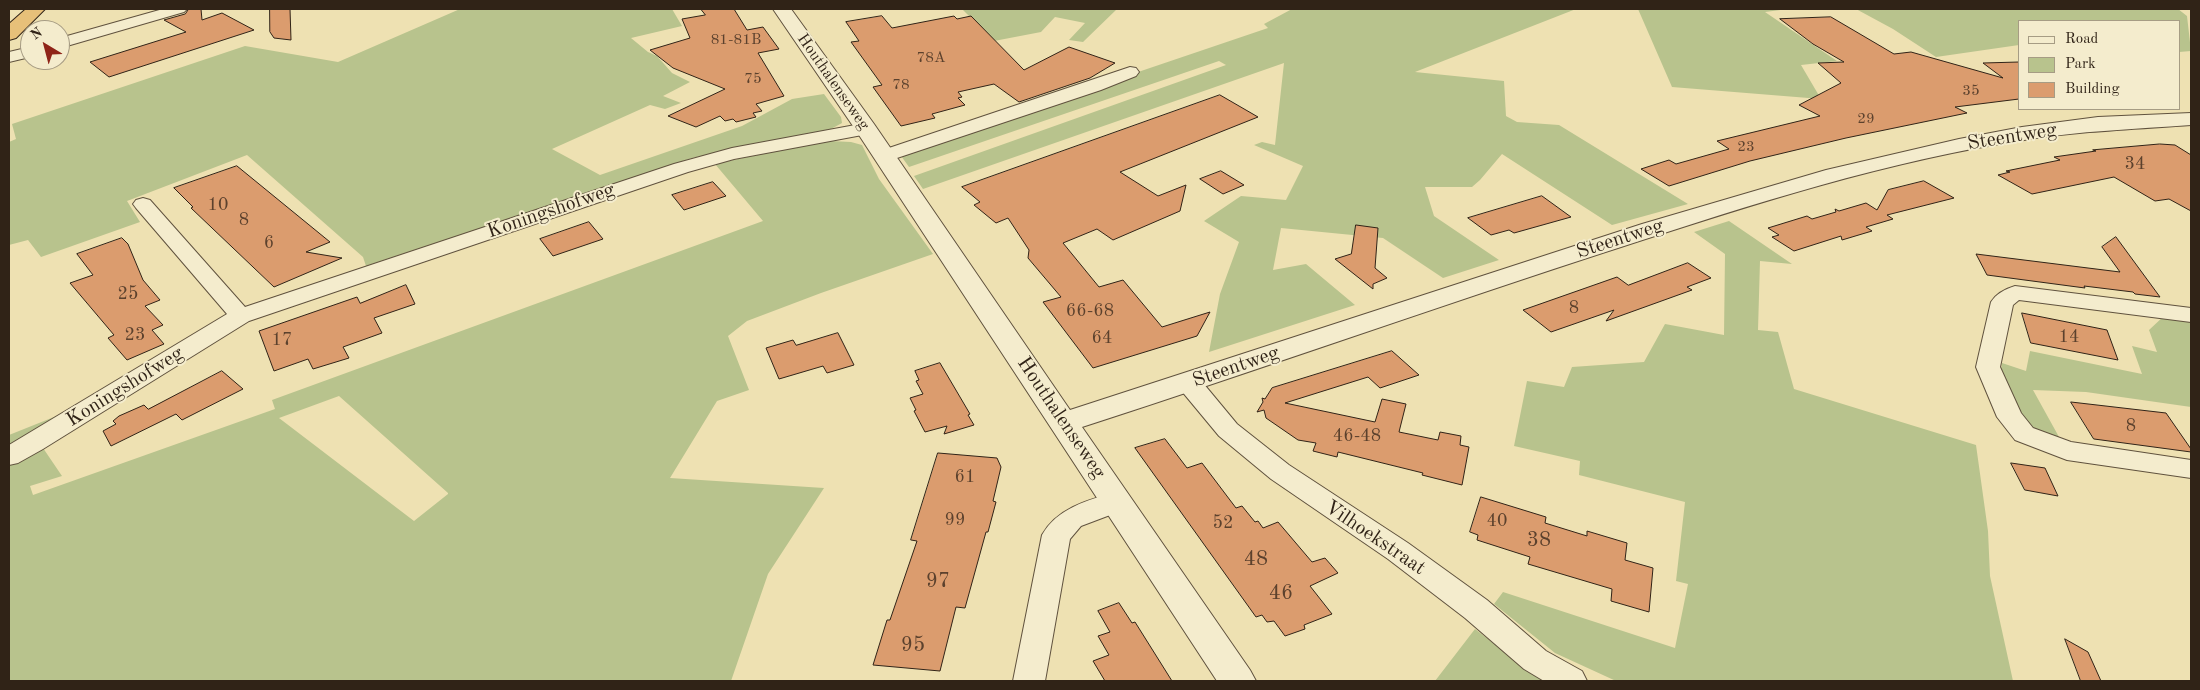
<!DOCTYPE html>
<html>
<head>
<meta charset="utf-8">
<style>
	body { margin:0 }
	#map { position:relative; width:2200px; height:690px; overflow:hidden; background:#eee1b2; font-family:"Old Standard TT",serif }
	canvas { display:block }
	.frame { position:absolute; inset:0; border:10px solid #302317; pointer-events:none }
	.legend { position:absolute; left:2018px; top:20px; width:162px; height:90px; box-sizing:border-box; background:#f4eccd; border:1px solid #a69c84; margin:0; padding:6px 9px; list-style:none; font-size:15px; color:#302317 }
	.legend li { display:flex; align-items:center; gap:10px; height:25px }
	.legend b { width:25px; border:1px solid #a69c84 }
	.north { position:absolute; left:20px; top:20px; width:50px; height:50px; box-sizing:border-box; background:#f4eccd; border:1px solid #a69c84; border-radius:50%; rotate:323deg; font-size:14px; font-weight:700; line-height:20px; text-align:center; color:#302317 }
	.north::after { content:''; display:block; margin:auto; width:18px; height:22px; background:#8f2418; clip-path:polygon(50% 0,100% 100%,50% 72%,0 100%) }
</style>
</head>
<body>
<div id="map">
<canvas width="2200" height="690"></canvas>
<div class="frame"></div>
<ul class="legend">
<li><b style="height:6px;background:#f4eccd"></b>Road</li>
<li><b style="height:14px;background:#b8c38d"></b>Park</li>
<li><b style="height:14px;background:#db9c6e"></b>Building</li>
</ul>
<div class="north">N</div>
</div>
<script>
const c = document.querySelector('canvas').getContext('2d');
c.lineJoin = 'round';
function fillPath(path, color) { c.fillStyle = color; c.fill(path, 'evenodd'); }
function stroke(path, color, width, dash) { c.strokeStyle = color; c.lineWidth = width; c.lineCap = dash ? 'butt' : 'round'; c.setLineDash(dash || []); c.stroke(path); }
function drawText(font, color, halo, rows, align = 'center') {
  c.font = font + ' "Old Standard TT",serif'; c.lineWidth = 4; c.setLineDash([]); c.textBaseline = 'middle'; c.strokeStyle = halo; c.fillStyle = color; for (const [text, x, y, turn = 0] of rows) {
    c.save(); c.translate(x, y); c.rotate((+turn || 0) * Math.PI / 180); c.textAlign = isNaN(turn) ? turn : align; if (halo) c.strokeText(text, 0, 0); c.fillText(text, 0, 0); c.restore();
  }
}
fillPath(new Path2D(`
	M460,9H672L682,26L631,38L648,52L657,56L672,73L690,82L663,96L681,103L665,109L650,105L552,149L600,175L742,126L792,99L824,94L841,117L842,123L831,129L692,158L366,266L363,257L247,155L127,201L140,222L41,257L28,240L9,245V142L16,139L12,124L245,46L338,62Z
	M962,9H1117L1083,42L1069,40L1085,23L1055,17L1041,32L994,41Z
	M1292,9H1576L1415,72L1504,81L1506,116L1517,122L1559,125L1688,204L1612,225L1502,154L1480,180L1472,187H1425L1434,216L1499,260L1443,278L1383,238L1281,228L1273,270L1306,264L1355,305L1209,352L1220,294L1239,242L1204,221L1241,196L1286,200L1303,166L1254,145L1262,142L1275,145L1284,63L923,189L914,176L1226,65L1219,61L909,167L899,153L1268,28L1264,24Z
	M1638,9H1788L1765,12L1837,61L1801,65L1821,99L1672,87Z
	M1856,9H2178L2187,16L2191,51L2179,52V21H2019V45L1936,57L1893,29Z
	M831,141L851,142L862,145L879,179L933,254L821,293L747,321L728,336L749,390L717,401L670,478L824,488L768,574L731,681H9V465L43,448L62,476L30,486L33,495L275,409L272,400L763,221L715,164L798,146ZM339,396L448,493V494L414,521L279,418Z
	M1729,221L1792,264L1760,261L1758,330L1778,332L1794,389L1976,445L1988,531L1990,576L2013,681H1616L1555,653L1494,604L1503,592L1675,648L1688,584L1676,581L1685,502L1579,475L1580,461L1514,446L1527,381L1564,387L1572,367L1644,362L1665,324L1724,335L1725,254L1694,232Z
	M2164,316L2191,319V407L2086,392L2033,390L2064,446L2026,428L2001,370L2002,363L2026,371L2030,351L2142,374L2132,346L2157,352L2149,330Z
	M59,415L31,438L9,448V435Z
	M1475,629L1518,662L1548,681H1435Z`), '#b8c38d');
const building = new Path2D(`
	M189,9H201L202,20L222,13L254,30L109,77L90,62L186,32L164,20L185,14Z
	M270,9H290L291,40L274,38L270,32Z
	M701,9H734L747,30L763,27L779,49L758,53L784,96L756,104L762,111L753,113L756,117L736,122L733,119L725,121L720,116L696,127L668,116L725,89L673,68L650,50L690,38L682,19L705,15Z
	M882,16L892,28L954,16L957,19L971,16L1024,70L1069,47L1115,63L1090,78L1019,102L994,84L958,92L962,97L958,98L965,105L932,114L935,118L901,126L873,87L882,85L851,42L859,41L846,22Z
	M1831,17L1894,54L1911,52L2003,78L1983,63L2019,62V99L1955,107L1967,113L1846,138L1750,161L1669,186L1641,169L1669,160L1676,164L1729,149L1717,141L1820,116L1799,105L1841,83L1818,63L1844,62L1813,44L1780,19Z
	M1220,95L1258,117L1120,172L1158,196L1186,185L1180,211L1113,240L1097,229L1063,243L1099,287L1123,280L1162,327L1210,312L1197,336L1093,368L1043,302L1061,297L1028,258L1029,250L1008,218L996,223L974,205L980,202L962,187Z
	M2160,144L2175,145L2191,155V211L2169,199L2155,201L2114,177L2032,194L1998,175L2010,172L2006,171L2060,160L2054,157L2096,151L2093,150Z
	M237,166L330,242L306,252L342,258L274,287L191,208L193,207L174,188Z
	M1221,171L1244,185L1223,194L1200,179Z
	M1924,181L1954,198L1887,215L1893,219L1866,227L1872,231L1842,240L1841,236L1794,251L1772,237L1779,235L1768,228L1807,216L1812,219L1836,212L1835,209L1839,211L1866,203L1877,210L1888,190Z
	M713,182L726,196L684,210L672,195Z
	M1542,196L1571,217L1514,233L1509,230L1491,235L1468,218Z
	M589,222L603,239L553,256L540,239Z
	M1356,225L1378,228L1375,268L1387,278L1373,284V289L1335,259L1351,254Z
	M2116,237L2160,297L2135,294L2133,292L2084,286L2085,288L1987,275L1976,254L2120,272L2102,247Z
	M122,238L128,244L143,280L160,300L145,306L163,325L152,330L164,344L127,360L108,338L114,335L70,283L93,275L77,254Z
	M1688,263L1711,278L1687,287L1692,290L1606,321L1614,310L1551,332L1523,310L1617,277L1628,285Z
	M406,285L415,304L374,318L382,333L343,347L349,358L313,369L308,359L274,371L259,331L357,297L360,303Z
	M2022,313L2107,330L2118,360L2031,343Z
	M838,333L854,365L827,373L823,366L779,379L766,348L793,340L796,345Z
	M1392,351L1419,375L1380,388L1368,377L1285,403L1375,422L1382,399L1406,404L1399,432L1438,440L1440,432L1461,436L1460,445L1469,447L1462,485L1422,475L1423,473L1338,452L1337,457L1313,451L1316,443L1298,440L1266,418L1264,410L1257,412L1263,402L1262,398L1265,399L1272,388Z
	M940,363L970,414L968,415L974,425L944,434L947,426L925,432L914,411L916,410L910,398L923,394L916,381L919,380L915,371Z
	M222,371L243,389L182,420L176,414L111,446L103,431L116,424L113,421L119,416L144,405L148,409Z
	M2071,402L2166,413L2191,449V452L2094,439Z
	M1165,439L1187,468L1202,463L1236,508L1242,506L1255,522L1258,521L1263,528L1278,522L1312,562L1325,558L1338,573L1310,586L1332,614L1304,625L1305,629L1285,636L1274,621L1267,622L1262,615L1256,617L1135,448Z
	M938,453L997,458L1001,467L993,501L996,502L988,532H986L965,608L956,607L940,671L873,665L887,620H890L917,541L911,540Z
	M2011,463L2045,468L2058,496L2025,490Z
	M1481,497L1546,517L1545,523L1587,536V531L1627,543L1625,560L1653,568L1649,612L1611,601L1612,589L1528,564L1530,557L1477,540L1478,535L1470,532Z
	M1119,603L1132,623L1135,622L1172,681H1105L1093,661L1109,655L1098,636L1110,632L1098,611Z
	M2065,639L2088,652L2101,681H2081Z`);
fillPath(building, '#db9c6e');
stroke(building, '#302317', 1);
const minor = new Path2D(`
	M163,9H187L184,12L60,48V38Z
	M30,47V57L9,62V52Z
	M1130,67L1136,68L1139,72L1136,76L1101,90L891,160L884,162L877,160L874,156L877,152Z
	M866,123L873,125L875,129L873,133L734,159L688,172L249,321L43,449L18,463L9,465V445L227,314L136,208L133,204L136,200L143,198L150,200L245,307L674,164L732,148Z
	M2015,286L2191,308V322L2019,300L2013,305L2000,367L2021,413L2033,428L2071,442L2191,460V478L2067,460L2015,440L1997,417L1976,367L1991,302C1996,294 2005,289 2015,286Z
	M1189,375L1198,377L1237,424L1289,465L1408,543L1487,600L1546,651L1582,671L1587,681H1544L1524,669L1465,618L1388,559L1271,479L1219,436L1180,389L1177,383L1180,377Z
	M1116,492L1126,495L1130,502L1126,509L1081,526L1070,539L1045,681H1013L1042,535C1057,508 1088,500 1116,492Z`);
const tertiary = new Path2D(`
	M773,9H791L874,124L1070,410L1642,224L1826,170L1959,139L2022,127L2098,117L2191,113V125C2135,129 2080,131 2024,140C1887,161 1753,204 1621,247C1441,305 1262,369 1082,427L1250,670L1256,681H1217L855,129Z`);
const trunk = new Path2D(`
	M26,9H45L16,38L9,40V24Z`);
stroke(minor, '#60523e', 2);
stroke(tertiary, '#60523e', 2);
stroke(trunk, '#302317', 2);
fillPath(minor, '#f4eccd');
fillPath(tertiary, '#f4eccd');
fillPath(trunk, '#e7c079');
drawText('15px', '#5b412d', null, [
	["81-81B",736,40],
	["78A",931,58],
	["75",753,79],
	["78",901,85],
	["35",1971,91],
	["29",1866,119],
	["23",1746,147]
]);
drawText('16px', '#302317', '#f4eccd', [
	["Houthalenseweg",833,82,55]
]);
drawText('18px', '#5b412d', null, [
	["34",2135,164],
	["10",218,205],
	["8",244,220],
	["6",269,243],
	["25",128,294],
	["8",1574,308],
	["66-68",1090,311],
	["23",135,335],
	["14",2069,337],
	["64",1102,338],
	["17",282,340],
	["8",2131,426],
	["46-48",1357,436],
	["61",965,477],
	["99",955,520],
	["40",1497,521],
	["52",1223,523]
]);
drawText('20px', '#302317', '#f4eccd', [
	["Steentweg",2012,137,-9],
	["Koningshofweg",551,211,-19],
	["Steentweg",1620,239,-18],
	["Steentweg",1236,367,-19],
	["Koningshofweg",125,387,-32],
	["Houthalenseweg",1061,418,56],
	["Vilhoekstraat",1375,538,34]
]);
drawText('21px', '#5b412d', null, [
	["38",1539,540],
	["48",1256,559],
	["97",938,581],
	["46",1281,593],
	["95",913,645]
]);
</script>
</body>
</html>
